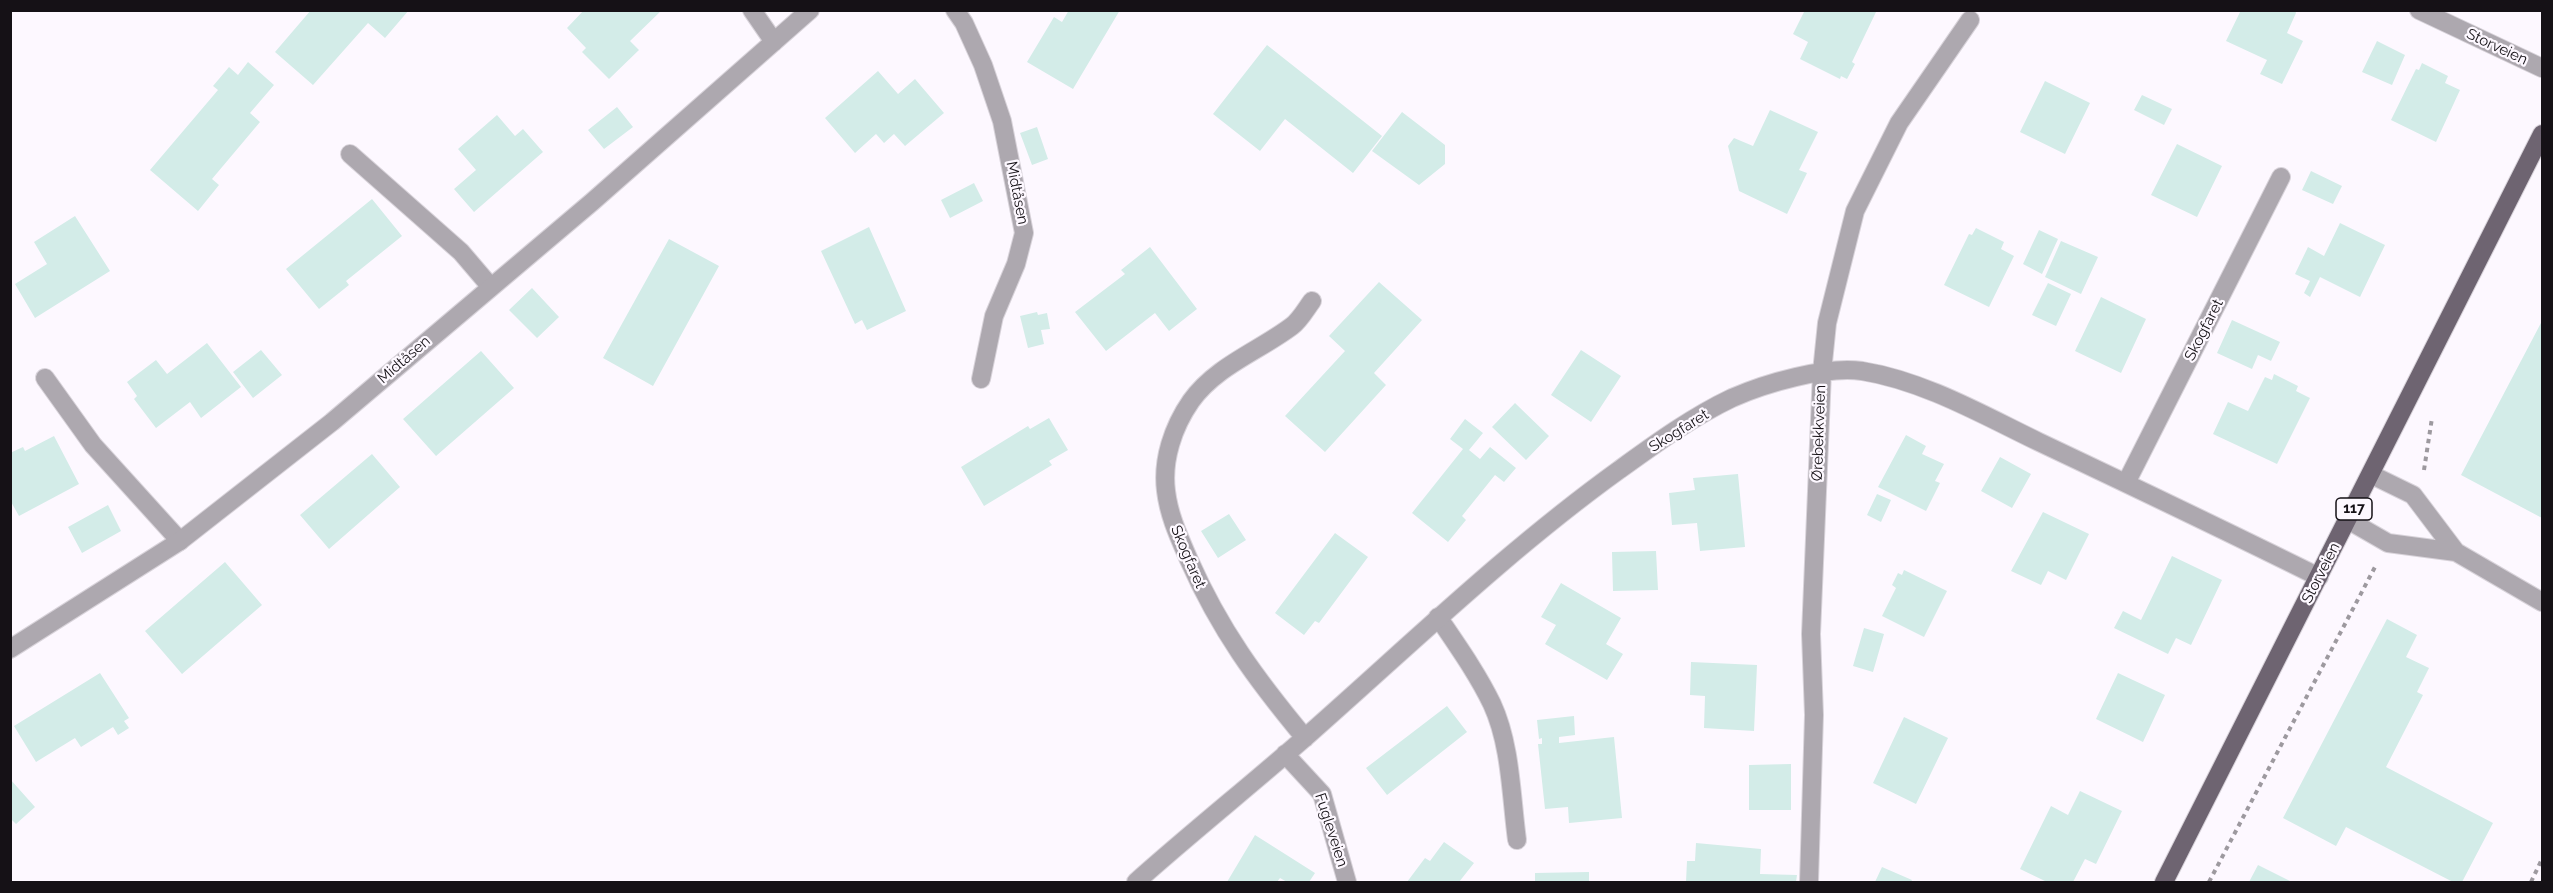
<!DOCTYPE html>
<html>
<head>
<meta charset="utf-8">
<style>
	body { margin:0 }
	#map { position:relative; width:2553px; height:893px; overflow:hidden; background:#fdf8ff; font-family:Raleway,sans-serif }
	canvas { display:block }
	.frame { position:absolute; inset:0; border:12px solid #151116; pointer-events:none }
</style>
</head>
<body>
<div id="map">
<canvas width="2553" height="893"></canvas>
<div class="frame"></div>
</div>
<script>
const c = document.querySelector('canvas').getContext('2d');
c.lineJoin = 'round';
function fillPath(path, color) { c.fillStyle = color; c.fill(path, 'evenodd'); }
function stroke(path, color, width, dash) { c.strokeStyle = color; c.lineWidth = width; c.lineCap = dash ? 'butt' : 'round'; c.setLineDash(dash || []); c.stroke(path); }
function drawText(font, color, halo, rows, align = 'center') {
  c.font = font + ' Raleway,sans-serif'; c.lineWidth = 4.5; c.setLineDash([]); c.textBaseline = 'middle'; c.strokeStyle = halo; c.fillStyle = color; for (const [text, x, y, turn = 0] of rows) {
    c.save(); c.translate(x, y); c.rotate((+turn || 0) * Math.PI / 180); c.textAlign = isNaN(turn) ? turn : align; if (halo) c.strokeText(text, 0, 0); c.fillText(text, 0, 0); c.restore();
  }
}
fillPath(new Path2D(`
	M311,10L318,11L409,10L385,38L368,23L313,85L275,52Z
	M584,10L594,12L662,10L630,41L639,50L609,79L582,52L586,48L567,28Z
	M1069,10H1120L1073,89L1027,62L1054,17L1062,22Z
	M1805,10L1876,12L1852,62L1855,64L1847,79L1841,76L1840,79L1800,59L1808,42L1793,34Z
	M2241,10H2295L2296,13L2287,33L2303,41L2282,84L2260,74L2267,60L2226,41Z
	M2377,41L2405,55L2392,85L2362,72Z
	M1267,45L1382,136L1353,173L1285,119L1260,151L1213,114Z
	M248,62L274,85L250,113L260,122L212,179L219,185L198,211L150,170L218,90L213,86L229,67L238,75Z
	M2422,63L2448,76L2445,83L2460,90L2436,142L2391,120L2416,69L2419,70Z
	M878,71L898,94L915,79L944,113L905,146L894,134L884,143L876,134L855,153L825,118Z
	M2045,81L2090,103L2065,154L2020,132Z
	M2142,95L2172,109L2164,125L2134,110Z
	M617,107L633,127L604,149L588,130Z
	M1770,110L1818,132L1799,170L1807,173L1787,214L1739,191L1728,146L1734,138L1753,146Z
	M1402,112L1445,145V164L1419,185L1372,151Z
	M497,115L515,136L523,129L543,152L474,212L454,189L476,170L458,149Z
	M1037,127L1048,159L1032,165L1020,133Z
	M2177,144L2222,166L2197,217L2151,195Z
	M2311,171L2342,186L2333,204L2302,190Z
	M974,183L983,201L950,218L941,200Z
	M372,199L402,236L346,281L349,285L319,309L286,269Z
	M75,216L110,271L35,318L15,284L47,264L34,242Z
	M2340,223L2385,245L2360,297L2320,277L2310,297L2304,293L2310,281L2295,274L2308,247L2324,256Z
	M869,227L906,311L867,330L862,320L855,324L821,251Z
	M1976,228L2004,242L2001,249L2014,256L1989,307L1944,285L1969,234L1972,235Z
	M2039,230L2058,239L2042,274L2023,264Z
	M669,239L719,266L653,386L603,358Z
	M2061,241L2098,257L2081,294L2045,277Z
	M1150,247L1197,309L1169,331L1155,313L1106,351L1075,312L1125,274L1121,270Z
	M1379,282L1422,320L1374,373L1386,385L1325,452L1285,416L1345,351L1329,336Z
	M2048,283L2071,294L2056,326L2032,315Z
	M532,288L559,317L537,338L509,310Z
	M2101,297L2146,319L2121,373L2075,351Z
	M1037,312L1038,315L1047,313L1050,329L1041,330L1044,344L1028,348L1020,316Z
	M2232,320L2280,342L2271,361L2258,355L2252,369L2217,353Z
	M2542,321V518L2461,475Z
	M207,343L241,387L201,418L190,402L156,428L134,399L137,396L127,382L156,360L167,374Z
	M261,350L282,375L253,398L233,372Z
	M1581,350L1621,376L1591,422L1551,395Z
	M481,351L514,388L436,456L403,419Z
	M2274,374L2298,386L2296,391L2310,398L2277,464L2213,434L2228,402L2248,411L2265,377L2272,380Z
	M1515,403L1549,436L1526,460L1492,427Z
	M1049,418L1068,450L1049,461L1052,465L984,506L961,467L1028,426L1030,429Z
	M1465,419L1483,433L1469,450L1480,459L1490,447L1516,468L1504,482L1495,475L1462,516L1466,520L1448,542L1412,513L1463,449L1450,439Z
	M1906,435L1926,446L1922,454L1944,464L1935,481L1940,483L1926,511L1878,487Z
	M54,436L79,484L19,516L10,500V453L23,447L25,451Z
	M372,454L400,487L329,549L300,515Z
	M2000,457L2031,474L2012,508L1981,491Z
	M1738,474L1745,547L1700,551L1697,523L1672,525L1669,493L1695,490L1693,478Z
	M1877,494L1891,500L1881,522L1867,515Z
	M108,505L121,531L82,553L68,527Z
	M2043,512L2089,534L2066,580L2048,571L2041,585L2011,571Z
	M1229,514L1246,540L1218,558L1201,531Z
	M1335,533L1368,557L1319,623L1315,621L1304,635L1275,613Z
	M1656,551L1658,590L1613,591L1612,552Z
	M2172,556L2222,580L2191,645L2176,638L2168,654L2114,628L2123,611L2141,620Z
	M225,562L262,605L182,674L145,631Z
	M1904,570L1947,591L1924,637L1882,616L1896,588L1892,585L1898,573L1902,575Z
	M1561,583L1621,618L1606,644L1623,654L1607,680L1545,644L1556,625L1541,617Z
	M2387,619L2417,635L2406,657L2429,668L2417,692L2423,695L2386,767L2493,823L2462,882H2453L2346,827L2336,846L2283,818Z
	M1864,628L1884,634L1873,672L1853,666Z
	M1691,662L1757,665L1754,731L1704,728L1705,696L1690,695Z
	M100,673L129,718L124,721L129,728L118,735L113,727L81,747L75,738L36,762L14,726Z
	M2118,673L2165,695L2143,742L2096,719Z
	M1447,706L1467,732L1387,795L1366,768Z
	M1574,716L1575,735L1559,737V743L1614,737L1622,818L1569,823L1568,807L1545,809L1538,744H1542V738L1539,739L1537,720Z
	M1904,717L1948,738L1916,804L1873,783Z
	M1791,764V810H1749V765Z
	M10,779L35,807L16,824L10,818Z
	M2080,791L2122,811L2096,864L2085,859L2073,882H2047L2020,869L2051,806L2068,815Z
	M1255,835L1315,873L1309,882H1287L1280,878L1277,882H1227Z
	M1444,842L1474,863L1459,882H1407L1425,858L1430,861Z
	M1696,843L1761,849L1760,874L1797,875L1796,882H1686L1687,861H1695Z
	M2258,865L2292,882H2249Z
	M1882,867L1912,880L1911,882H1875Z
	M1589,872V882H1535V873Z`), '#d3ece8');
const lane = new Path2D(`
	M350,154L461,252L490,286
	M45,378L93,445L180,541
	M1438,617C1457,645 1477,673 1492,704C1511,745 1511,796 1517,840`);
const street = new Path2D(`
	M752,10L774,42
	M955,10L964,23L983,65L1002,121L1024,233L1016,264L994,316L981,379
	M2419,10L2542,68
	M2372,475L2413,495L2456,552
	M2126,483L2281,177
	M2348,520L2388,543L2456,552L2542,602
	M10,649L180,541L332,422L592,202L810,10
	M1305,738C1256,679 1220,630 1189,560C1179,537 1169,516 1166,491C1162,460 1173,427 1191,401C1216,366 1259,351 1292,326C1300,320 1306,309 1312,301
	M1285,754L1322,794L1347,882
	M1136,882C1192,832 1251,785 1308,735C1410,645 1508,550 1619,470C1655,444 1692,417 1732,398C1766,383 1825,366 1862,371C1924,381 1983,415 2039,442C2132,486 2226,531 2319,577
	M1809,882L1814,715L1811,634L1822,372L1827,323L1855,211L1899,123L1970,20`);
const primary = new Path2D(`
	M2164,882L2542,134`);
stroke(lane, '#d8d3da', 20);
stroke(street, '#d8d3da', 20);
stroke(primary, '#d8d3da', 20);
stroke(new Path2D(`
	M2424,470L2432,418
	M2209,882L2375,567
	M2531,882L2542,859`), '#9d999f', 4, [4.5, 4.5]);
stroke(lane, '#ada8af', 18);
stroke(street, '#ada8af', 18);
stroke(primary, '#6e6471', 18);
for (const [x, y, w] of [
	[2354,509,36]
]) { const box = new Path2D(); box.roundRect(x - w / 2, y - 11, w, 22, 4.5); c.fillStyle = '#fdf8ff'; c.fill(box); stroke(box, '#151116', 1.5); }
drawText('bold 14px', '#151116', null, [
	["117",2354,509]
]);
drawText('15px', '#151116', '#fdf8ff', [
	["Storveien",2497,47,25],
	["Midtåsen",1017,193,79],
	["Skogfaret",2204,330,-63],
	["Midtåsen",404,360,-41],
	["Skogfaret",1679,431,-32],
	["Ørebekkveien",1819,433,-88],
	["Skogfaret",1188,557,67],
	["Storveien",2321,573,-63],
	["Fugleveien",1331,830,72]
]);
</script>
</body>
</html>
